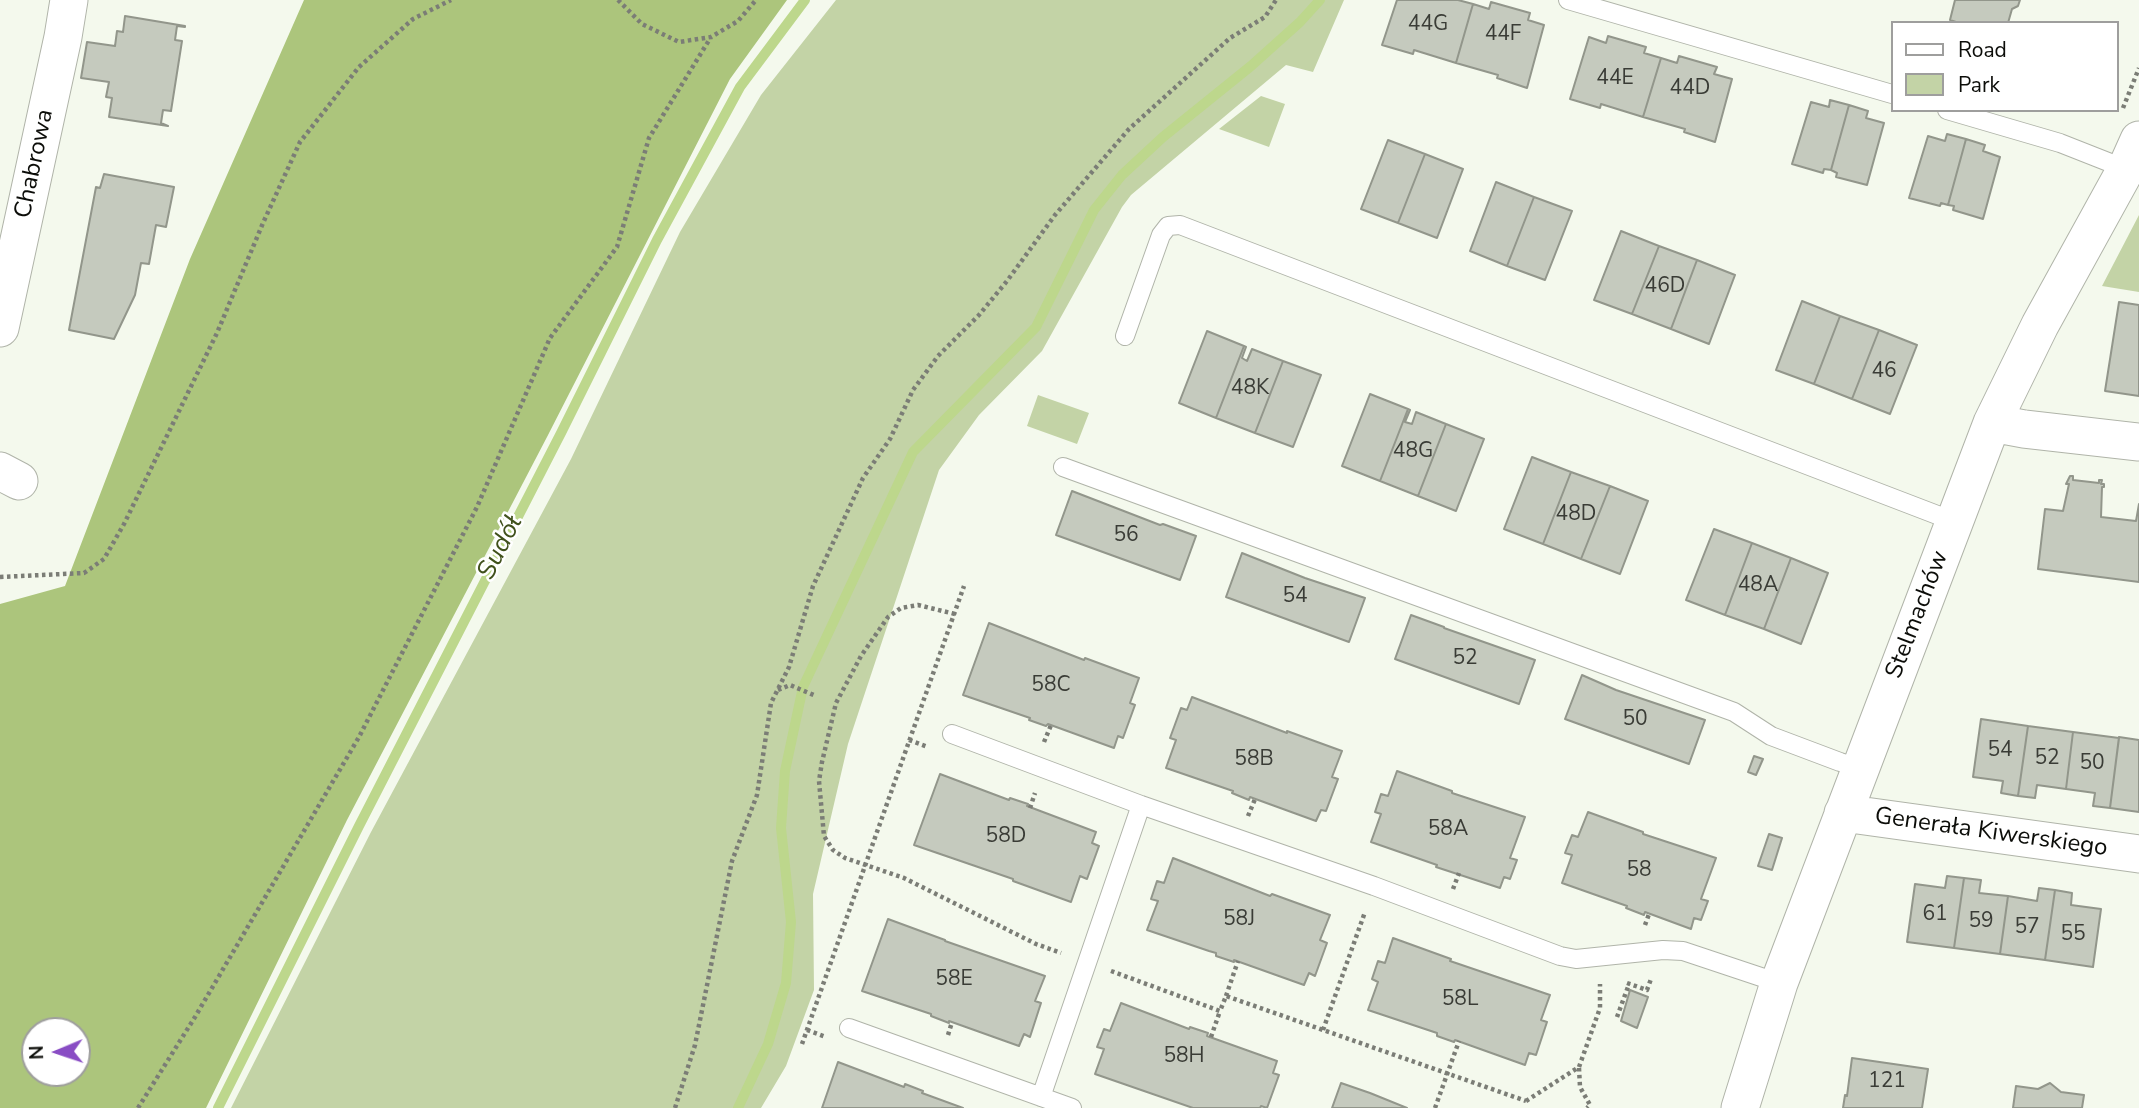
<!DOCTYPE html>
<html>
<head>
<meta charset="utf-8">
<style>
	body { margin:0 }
	#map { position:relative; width:2139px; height:1108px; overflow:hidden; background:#f4f9ed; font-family:"Nunito Sans",sans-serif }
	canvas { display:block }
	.legend { position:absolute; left:1891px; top:21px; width:228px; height:91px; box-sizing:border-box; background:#fff; border:2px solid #9e9e9d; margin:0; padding:9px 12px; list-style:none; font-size:21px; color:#0c0d09 }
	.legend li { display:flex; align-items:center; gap:14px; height:35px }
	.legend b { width:35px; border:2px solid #9e9e9d }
	.north { position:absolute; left:21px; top:1017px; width:70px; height:70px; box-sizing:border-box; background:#fff; border:2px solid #9e9e9d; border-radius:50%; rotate:268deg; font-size:19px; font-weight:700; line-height:28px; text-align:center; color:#0c0d09 }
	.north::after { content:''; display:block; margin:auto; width:24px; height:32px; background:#894dc4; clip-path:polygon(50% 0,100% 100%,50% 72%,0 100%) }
</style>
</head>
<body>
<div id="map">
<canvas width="2139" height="1108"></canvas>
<ul class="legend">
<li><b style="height:9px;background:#fff"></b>Road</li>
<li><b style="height:19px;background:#c3d3a6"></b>Park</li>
</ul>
<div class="north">N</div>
</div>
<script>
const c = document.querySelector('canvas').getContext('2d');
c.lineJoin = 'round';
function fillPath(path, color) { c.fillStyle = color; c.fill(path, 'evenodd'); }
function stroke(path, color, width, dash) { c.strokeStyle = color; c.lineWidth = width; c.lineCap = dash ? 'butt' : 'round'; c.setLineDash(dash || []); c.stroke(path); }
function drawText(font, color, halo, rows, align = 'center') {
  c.font = font + ' "Nunito Sans",sans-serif'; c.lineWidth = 5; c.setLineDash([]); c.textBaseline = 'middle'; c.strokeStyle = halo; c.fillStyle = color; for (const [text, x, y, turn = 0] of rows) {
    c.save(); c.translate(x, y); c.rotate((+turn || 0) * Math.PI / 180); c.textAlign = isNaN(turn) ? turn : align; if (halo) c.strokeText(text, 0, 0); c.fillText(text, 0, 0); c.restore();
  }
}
fillPath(new Path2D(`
	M836,0H1344L1313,72L1286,65L1131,195L1122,207L1042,351L979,415L939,470L848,744L813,894L814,990L786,1066L761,1108H231L371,832L571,459L680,232L761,95Z
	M1261,96L1285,104L1269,147L1219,129Z
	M2139,215V292L2102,286Z
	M1038,395L1089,413L1077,444L1027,426Z`), '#c3d3a6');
fillPath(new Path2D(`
	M304,0H787L730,79L547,437L347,820L206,1108H0V604L65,586L190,259ZM35,1031H77V1073H35Z`), '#acc57c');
stroke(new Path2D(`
	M218,1108L359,826L561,433L657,240L740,87L805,0
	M738,1108L768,1044L786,983L791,922L781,828L785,771L803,687L913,452L1036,327L1094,210L1122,175L1163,137L1251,66L1300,22L1320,0`), '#bdd78c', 10);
const building = new Path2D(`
	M1397,0H1458L1473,4L1456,63L1414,50L1413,54L1382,45Z
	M1955,0H2020L2018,6L2012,9L2008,23H1959L1950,20Z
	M1491,2L1530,13L1528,20L1544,25L1527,88L1497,78L1498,75L1456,63L1473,4L1489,9Z
	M125,16L185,26V27L177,26L175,40L182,41L171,111L163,110L161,123L168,126L109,117L112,98L106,97L109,82L81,78L87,42L115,46L117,31L123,32Z
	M1608,36L1646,47L1644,53L1661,58L1643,117L1601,104L1600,108L1570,99L1589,37L1606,43Z
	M1679,56L1717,67L1714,74L1732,79L1715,142L1684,132L1685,129L1643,117L1661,58L1677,63Z
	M1830,100L1849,105L1831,170L1824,169L1823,173L1792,164L1811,102L1829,107Z
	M1849,105L1868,111L1866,118L1884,123L1867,185L1836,177L1837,173L1831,170Z
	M1947,134L1966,139L1948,205L1941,203L1940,206L1909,198L1928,136L1945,141Z
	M1966,139L1985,145L1983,151L2000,157L1983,219L1953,210L1954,206L1948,205Z
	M1388,140L1425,154L1398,223L1361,209Z
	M1425,154L1463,169L1437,238L1398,223Z
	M104,174L174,187L166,227L156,225L149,264L141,263L135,295L114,339L69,330L96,187L100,188Z
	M1496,182L1534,197L1507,266L1470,251Z
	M1534,197L1572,211L1545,280L1507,266Z
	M1621,231L1659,246L1632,314L1594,300Z
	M1659,246L1697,260L1671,329L1632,314Z
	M1697,260L1735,275L1709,344L1671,329Z
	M1802,301L1840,316L1814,384L1776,370Z
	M2119,302L2139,305V396L2105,391Z
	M1840,316L1879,330L1852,399L1814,384Z
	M1879,330L1917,345L1890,414L1852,399Z
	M1207,331L1244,346L1216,418L1179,403Z
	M1244,346L1246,347L1242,358L1247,361L1252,349L1283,361L1255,433L1216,418Z
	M1283,361L1321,375L1293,447L1255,433Z
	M1370,394L1408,409L1380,481L1342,466Z
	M1408,409L1410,410L1405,422L1412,424L1416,412L1446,424L1418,496L1380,481Z
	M1446,424L1484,439L1456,511L1418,496Z
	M1532,457L1571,472L1543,544L1504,529Z
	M1571,472L1610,486L1581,559L1543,544Z
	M2070,476H2073V480L2099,483V480H2102L2101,484H2104V487H2102L2101,517L2136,521L2139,504V582L2038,569L2045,509L2063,511L2069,484H2066Z
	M1610,486L1648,501L1620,574L1581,559Z
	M1072,491L1160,525L1163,524L1196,536L1180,580L1056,535Z
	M1714,529L1752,543L1725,615L1686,600Z
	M1752,543L1791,558L1764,629L1725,615Z
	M1242,553L1305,578L1365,598L1349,642L1226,597Z
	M1791,558L1828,573L1801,644L1764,629Z
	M1411,615L1444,627V628L1535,660L1519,704L1395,659Z
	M989,623L1084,660L1085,658L1139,678L1130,703L1135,705L1123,738L1118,736L1114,748L1048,724L1046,726L1029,720L1030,718L963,695Z
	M1582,675L1616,690L1705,720L1689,764L1565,719Z
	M1192,697L1287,733V731L1342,751L1332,777L1338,779L1326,811L1321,810L1316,821L1250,797L1249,800L1232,793L1233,791L1166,768L1176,740L1170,738L1181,708L1187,710Z
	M1981,719L2028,726L2018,796L2001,793L2003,781L1973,777Z
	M2028,726L2073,732L2066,789L2037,785L2035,798L2018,796Z
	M2073,732L2119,738L2110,808L2093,806L2095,793L2066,789Z
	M2119,737L2139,740V812L2110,808Z
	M1754,756L1763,759L1756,775L1748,772Z
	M1397,771L1452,791V793L1525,817L1510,858L1517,860L1510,879L1504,877L1500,888L1436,867L1437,865L1371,842L1381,814L1375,812L1381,794L1388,796Z
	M940,774L1009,800L1010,798L1028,804L1027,806L1096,832L1092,843L1099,846L1087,879L1080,876L1071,902L1013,881V879L914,845Z
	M1588,812L1643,832V834L1716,858L1701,899L1708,901L1701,920L1694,918L1691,929L1645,912L1644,915L1626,908L1627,906L1562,883L1572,855L1565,853L1572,835L1578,837Z
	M1769,834L1782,838L1772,870L1758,866Z
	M1173,858L1270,896L1272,894L1330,915L1320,940L1327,943L1315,976L1309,973L1304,985L1234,960V962L1216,956V953L1209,951L1147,930L1158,901L1151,899L1157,881L1164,883Z
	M1947,876L1964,878L1954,948L1907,942L1915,884L1945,888Z
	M1964,878L1981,880L1979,893L2008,896L2000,954L1954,948Z
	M2039,888L2055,890L2045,960L2000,954L2008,896L2037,901Z
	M2055,890L2072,893L2071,905L2101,909L2093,967L2045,960Z
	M888,919L945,940V941L1045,976L1035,1001L1041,1003L1030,1037L1024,1034L1019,1046L949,1021V1023L931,1016V1014L862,991Z
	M1393,938L1451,959L1450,961L1550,995L1541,1020L1547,1022L1536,1055L1529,1053L1525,1065L1455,1040L1454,1042L1437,1036V1033L1368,1010L1378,982L1372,979L1378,961L1385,963Z
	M1630,990L1648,997L1637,1028L1621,1021Z
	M1121,1003L1189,1029L1190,1027L1208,1033L1207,1036L1277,1061L1273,1073L1279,1075L1267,1108L1261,1106L1260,1108H1193L1095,1074L1104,1049L1097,1047L1104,1029L1110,1031Z
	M1852,1058L1928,1069L1922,1108H1843L1845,1095L1847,1096Z
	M838,1062L904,1087L905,1084L923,1091L922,1093L963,1108H822Z
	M1341,1083L1370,1093L1407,1108H1332Z
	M2050,1083L2061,1092L2084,1095L2082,1108H2013L2016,1086L2038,1089Z`);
fillPath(building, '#c5cabe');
stroke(building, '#92968b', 2);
const service = new Path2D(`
	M1568,0L1892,94
	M1947,110L2060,143L2126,169
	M1125,336L1161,235L1168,226L1180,225L1953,521
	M1063,467L1734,712L1771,736L1840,762L1860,768
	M952,734L1141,805L1374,886L1560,956L1576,959L1663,950L1683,951L1779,983
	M849,1028L1072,1108
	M1041,1097L1141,805`);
const minor = new Path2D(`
	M0,328L63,37L69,0
	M1992,423L2024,429L2139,442
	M0,471L19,481
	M1843,813L2139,854
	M1740,1108L1779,983L1992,423L2040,325L2126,169L2139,140`);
stroke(service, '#b0b4a9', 20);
stroke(minor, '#b0b4a9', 39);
stroke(new Path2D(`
	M618,0L642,24L679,42L711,37L738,21L756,0
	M2123,108L2139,68
	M0,577L84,573L104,559L124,524L217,333L263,223L300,142L359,67L413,19L451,0
	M955,614L918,605L901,608L888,617L861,656L836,703L822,762L819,781L824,836L833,850L845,858L904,878L1036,944L1061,953
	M778,690L790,685L816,696
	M909,740L928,747
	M1044,742L1051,725
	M1030,808L1035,793
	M1248,816L1255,799
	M1453,889L1459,873
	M1645,925L1649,914
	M1111,971L1220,1011L1226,996L1526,1101
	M1627,983L1647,990L1651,979
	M1226,996L1238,961
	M1617,1017L1629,984
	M807,1030L826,1037
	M1323,1030L1365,912
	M948,1035L952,1022
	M1211,1037L1220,1011
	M802,1044L964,586
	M1579,1068L1580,1087L1590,1105L1587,1108
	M1526,1101L1579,1067L1600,1008V984
	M138,1108L195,1017L359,737L477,507L550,338L617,247L649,138L711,37
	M675,1108L695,1045L732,861L757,795L771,703L789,667L813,586L863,478L890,439L913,390L938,356L979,315L1007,281L1055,215L1129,129L1230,38L1265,17L1276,0
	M1435,1108L1459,1041`), '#7b7d76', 4.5, [3.5, 3.5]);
stroke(service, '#fff', 18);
stroke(minor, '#fff', 37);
drawText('21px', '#3a3c36', null, [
	["44G",1428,25],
	["44F",1503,35],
	["44E",1615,79],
	["44D",1690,89],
	["46D",1665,287],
	["46",1884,372],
	["48K",1250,389],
	["48G",1413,452],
	["48D",1576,515],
	["56",1126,536],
	["48A",1758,586],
	["54",1295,597],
	["52",1465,659],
	["58C",1051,686],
	["50",1635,720],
	["54",2000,751],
	["52",2047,759],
	["58B",1254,760],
	["50",2092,764],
	["58A",1448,830],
	["58D",1006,837],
	["58",1639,871],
	["61",1935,915],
	["58J",1239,920],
	["59",1981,922],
	["57",2027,928],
	["55",2073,935],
	["58E",954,980],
	["58L",1460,1000],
	["58H",1184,1057],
	["121",1887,1082]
]);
drawText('24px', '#0c0d09', '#fff', [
	["Chabrowa",35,164,-78],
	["Stelmachów",1918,615,-69],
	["Generała Kiwerskiego",1991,833,8]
]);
drawText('italic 26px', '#40511c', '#fff', [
	["Sudół",501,548,-63]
]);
</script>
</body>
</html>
